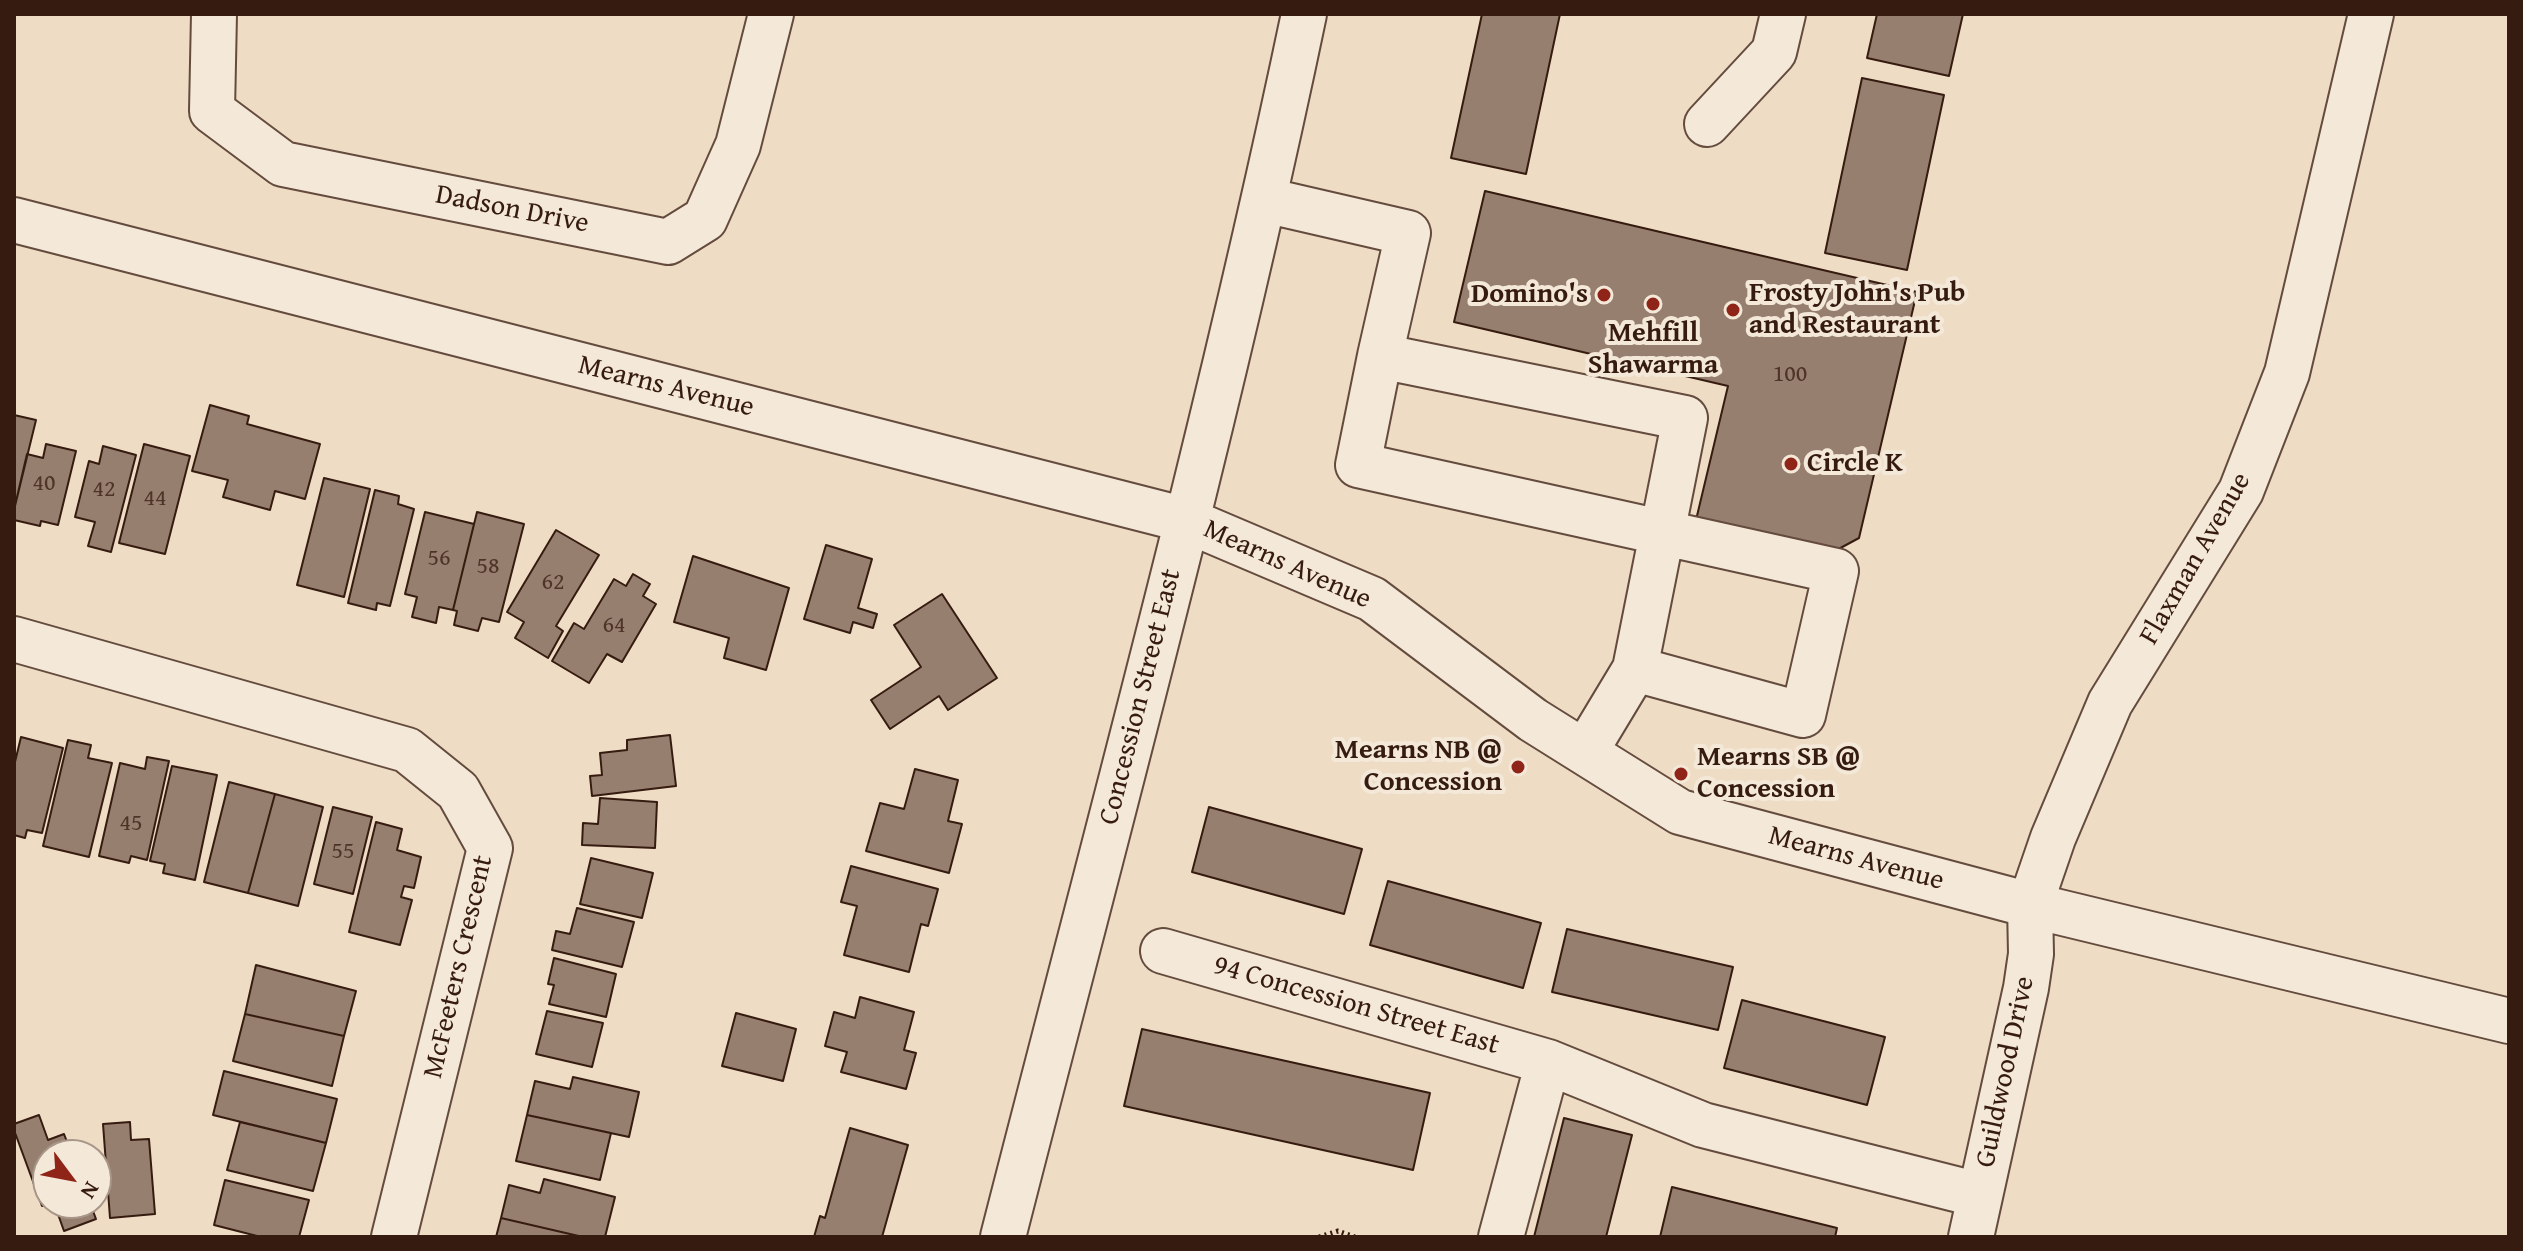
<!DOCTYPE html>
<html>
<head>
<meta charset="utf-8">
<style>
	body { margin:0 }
	#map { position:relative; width:2523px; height:1251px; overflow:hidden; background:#eedcc4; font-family:"Gentium Book Plus",serif }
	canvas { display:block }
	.frame { position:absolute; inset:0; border:16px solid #361b10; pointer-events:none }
	.north { position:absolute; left:32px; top:1139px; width:80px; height:80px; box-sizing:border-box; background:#f4e8d9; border:2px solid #a89689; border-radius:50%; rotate:122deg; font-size:22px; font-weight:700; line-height:32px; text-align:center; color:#361b10 }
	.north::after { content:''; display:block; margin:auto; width:28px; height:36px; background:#8f2418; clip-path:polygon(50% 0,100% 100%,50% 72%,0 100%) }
</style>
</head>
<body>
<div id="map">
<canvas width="2523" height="1251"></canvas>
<div class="frame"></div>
<div class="north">N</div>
</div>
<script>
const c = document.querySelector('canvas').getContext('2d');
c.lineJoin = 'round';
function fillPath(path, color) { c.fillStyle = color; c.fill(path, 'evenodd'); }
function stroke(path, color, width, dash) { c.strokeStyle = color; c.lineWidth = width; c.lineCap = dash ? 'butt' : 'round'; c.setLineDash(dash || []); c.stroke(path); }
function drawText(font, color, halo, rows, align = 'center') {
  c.font = font + ' "Gentium Book Plus",serif'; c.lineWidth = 8; c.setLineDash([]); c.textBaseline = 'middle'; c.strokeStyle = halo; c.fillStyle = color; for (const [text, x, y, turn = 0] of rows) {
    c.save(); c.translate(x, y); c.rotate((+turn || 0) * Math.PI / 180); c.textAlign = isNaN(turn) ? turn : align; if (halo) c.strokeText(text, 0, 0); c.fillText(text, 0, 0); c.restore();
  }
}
const building = new Path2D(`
	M1482,14H1560L1526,174L1451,158Z
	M1877,14H1963L1949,76L1867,58Z
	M1862,78L1944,95L1907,270L1825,253Z
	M1485,191L1917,292L1859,538L1833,552L1696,520L1728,386L1454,322Z
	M210,405L249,416L247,424L320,444L305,499L275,491L270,510L223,497L228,480L192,471Z
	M14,415L36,420L14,510Z
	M46,444L76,451L58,525L41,521L40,526L14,520V510L27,454L43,458Z
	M144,444L190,456L165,554L119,543Z
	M103,446L136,455L111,552L88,546L95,522L75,517L89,461L99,464Z
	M324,478L370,489L344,597L297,585Z
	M375,490L399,496L398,504L414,509L390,606L377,603L376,610L348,603Z
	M425,512L474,524L453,610L439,607L436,623L412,617L417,597L405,594Z
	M477,512L524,524L499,622L482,618L478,631L454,625L457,611L453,610Z
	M556,530L599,555L556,626L563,631L548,658L515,638L524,622L507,612Z
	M826,545L872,559L858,608L877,614L873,628L853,622L850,633L804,619Z
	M693,556L789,588L766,670L724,658L729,638L674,622Z
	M633,574L650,584L643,596L656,604L622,662L607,654L589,683L552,661L574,623L584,629L614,579L626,586Z
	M942,594L997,678L948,710L939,696L890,729L871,700L921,667L894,625Z
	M670,735L676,786L592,796L590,776L602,775L600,753L627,750V740Z
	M21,737L63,748L42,833L27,830L25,838L14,835V766Z
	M68,740L91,745L88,758L112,763L89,857L43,846Z
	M147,757L169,761L147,860L131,856L129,863L99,856L120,763L145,769Z
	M172,766L217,775L195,880L163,873L165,864L150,861Z
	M915,769L958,780L948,821L962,824L949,873L866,851L880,803L904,809Z
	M229,782L275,794L248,893L204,882Z
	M275,794L323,807L298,906L248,893Z
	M600,798L657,802L655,848L582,845L583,823L598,824Z
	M333,807L372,817L353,894L314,884Z
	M1209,807L1362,849L1344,914L1192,872Z
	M376,822L402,829L397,850L421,857L414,888L404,886L401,897L412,900L400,945L349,932Z
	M591,858L653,873L642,918L580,904Z
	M851,866L938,889L928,926L921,924L909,972L844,955L857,906L841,902Z
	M1388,881L1541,923L1523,988L1370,945Z
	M577,908L634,922L622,967L552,950L556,931L570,934Z
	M1567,929L1733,967L1718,1030L1552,992Z
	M554,958L616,974L606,1017L549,1004L554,985L548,984Z
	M256,965L356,991L344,1036L245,1014Z
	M860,997L914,1012L904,1050L916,1053L906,1089L841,1072L847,1052L825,1046L834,1012L855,1018Z
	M1742,1000L1885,1037L1867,1105L1724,1068Z
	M547,1011L603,1023L592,1067L536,1054Z
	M736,1013L796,1029L783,1081L722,1066Z
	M245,1014L344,1036L332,1086L233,1061Z
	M1142,1029L1430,1093L1413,1170L1124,1106Z
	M224,1071L337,1099L326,1143L213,1115Z
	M573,1077L639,1092L629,1137L527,1115L535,1081L570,1089Z
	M39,1115L48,1140L64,1134L72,1155H48L50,1203L42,1206L14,1130V1124Z
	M527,1115L611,1133L600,1180L516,1161Z
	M1564,1118L1632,1135L1606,1237H1534Z
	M130,1122L131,1140L149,1139L155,1214L110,1218L103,1124Z
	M240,1122L326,1143L313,1191L227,1170Z
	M850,1128L908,1145L882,1237H814L820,1216L825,1218Z
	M544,1179L615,1197L605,1237H583L501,1218L509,1185L540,1193Z
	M225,1180L309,1200L299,1237H261L214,1225Z
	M1672,1187L1837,1228L1835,1237H1660Z
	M54,1203H90L96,1219L64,1231Z
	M501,1218L583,1237H496Z`);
fillPath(building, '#967f6e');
stroke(building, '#361b10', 2);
const minor = new Path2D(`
	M214,14L212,111L283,164L668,242L705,219L738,145L771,14
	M1707,124L1774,52L1783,14
	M1265,200L1408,233L1380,356L1685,418L1635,669L1803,715L1836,571L1358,465L1380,356
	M14,220L1186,520L1372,599L1533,720L1680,812L2030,905L2509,1021
	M14,639L407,750L458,791L490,848L394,1237
	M1585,752L1635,669
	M1163,951L1548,1062L1703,1125L1979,1195
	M1003,1237C1107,830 1218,425 1304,14
	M1501,1237L1548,1062
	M1971,1237L2026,988L2031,954L2030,905L2053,838L2110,703L2241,491L2287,373L2371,14`);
stroke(minor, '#644b3d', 48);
stroke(new Path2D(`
	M1319,1237L1338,1231L1355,1237`), '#361b10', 5, [2, 4]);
stroke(minor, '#f4e8d9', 44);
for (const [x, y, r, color] of [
	[1604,295,8,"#8f2418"],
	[1653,304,8,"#8f2418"],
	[1733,310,8,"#8f2418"],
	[1791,464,8,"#8f2418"],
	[1518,767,8,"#8f2418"],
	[1681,774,8,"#8f2418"]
]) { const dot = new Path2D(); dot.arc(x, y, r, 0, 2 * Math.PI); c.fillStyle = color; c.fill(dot); stroke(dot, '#f4e8d9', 3); }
drawText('24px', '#4e3428', null, [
	["100",1790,375],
	["40",44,484],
	["42",104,490],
	["44",155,499],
	["56",439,559],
	["58",488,567],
	["62",553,583],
	["64",614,626],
	["45",131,824],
	["55",343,852]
]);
drawText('28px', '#361b10', '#f4e8d9', [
	["Dadson Drive",512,210,11],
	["Mearns Avenue",666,387,14],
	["Flaxman Avenue",2196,559,-60],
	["Mearns Avenue",1287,565,24],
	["Concession Street East",1141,697,-76],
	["Mearns Avenue",1856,859,15],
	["McFeeters Crescent",459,967,-77],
	["94 Concession Street East",1356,1006,16],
	["Guildwood Drive",2006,1072,-78]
]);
drawText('bold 28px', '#361b10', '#f4e8d9', [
	["Frosty John's Pub",1749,294],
	["and Restaurant",1749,326],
	["Domino's",1588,295,"right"],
	["Mehfill",1653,334,"center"],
	["Shawarma",1653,366,"center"],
	["Circle K",1807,464],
	["Mearns NB @",1502,751,"right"],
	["Concession",1502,783,"right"],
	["Mearns SB @",1697,758],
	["Concession",1697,790]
], 'left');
</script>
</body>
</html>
